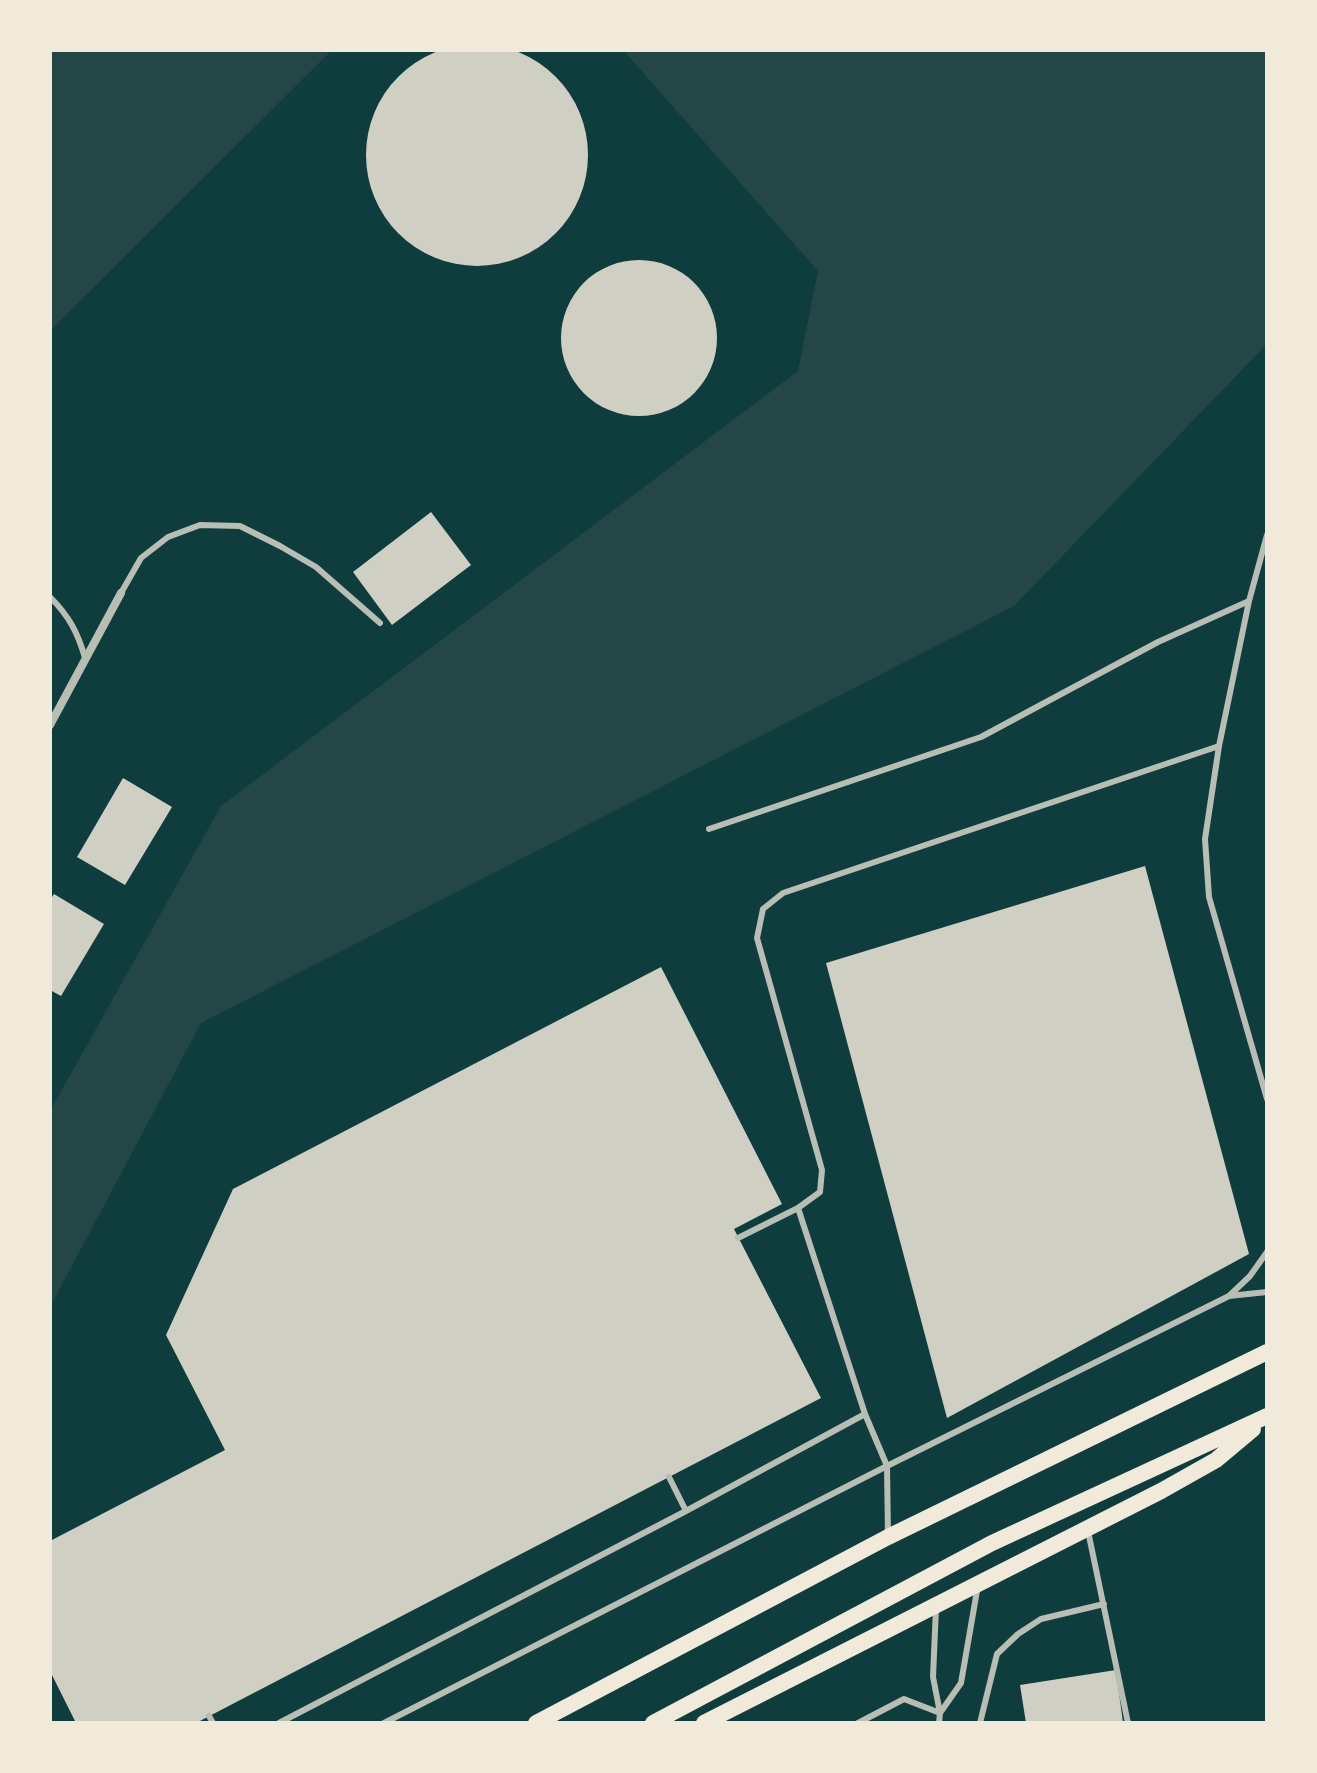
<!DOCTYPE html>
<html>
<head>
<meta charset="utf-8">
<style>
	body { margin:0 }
	#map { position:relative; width:1317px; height:1773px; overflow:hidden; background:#0f3d3e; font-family:Mulish,sans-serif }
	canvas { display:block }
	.frame { position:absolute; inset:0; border:52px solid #f1e9da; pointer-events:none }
</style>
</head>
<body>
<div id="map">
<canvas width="1317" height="1773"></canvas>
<div class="frame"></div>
</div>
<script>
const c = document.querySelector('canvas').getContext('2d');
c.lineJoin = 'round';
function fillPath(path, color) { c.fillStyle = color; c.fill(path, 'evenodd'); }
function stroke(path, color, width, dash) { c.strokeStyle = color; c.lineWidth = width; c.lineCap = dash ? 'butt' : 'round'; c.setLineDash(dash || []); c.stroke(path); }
fillPath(new Path2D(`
	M50,50H332L50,331Z
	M623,50H1267V344L1014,606L201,1023L50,1307V1111L221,806L798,371L818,271Z`), '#244646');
fillPath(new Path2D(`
	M366 155a111 111 0 1 1 222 0a111 111 0 1 1-222 0Z
	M561 338a78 78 0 1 1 156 0a78 78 0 1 1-156 0Z
	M431,512L471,565L392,625L353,572Z
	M123,778L172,807L125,885L77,857Z
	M1145,866L1249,1254L947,1418L826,963Z
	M54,894L104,924L61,996L50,990V900Z
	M661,967L782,1204L734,1229L821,1398L196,1723H76L50,1671V1541L225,1450L166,1335L233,1189Z
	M1116,1670L1123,1723H1026L1020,1685Z`), '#cfcfc3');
stroke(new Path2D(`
	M1267,535L1249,601L1219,746L1205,839L1209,897L1267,1099
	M121,593L141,558L168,537L200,525L240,526L280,546L316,567L380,623
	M50,597C69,616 78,633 85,658
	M709,829L981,737L1158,642L1249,601
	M738,1238L798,1208
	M1229,1296L1267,1292
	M669,1477L686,1511
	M1088,1531L1128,1723
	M888,1536L887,1466L865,1414L798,1208L820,1192L822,1170L757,938L763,909L783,893L1219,746
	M936,1608L933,1677L940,1713L939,1723
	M940,1713L961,1683L978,1585
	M209,1716L213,1723
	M279,1723L686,1511L865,1414
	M384,1723L887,1466L1229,1296L1250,1276L1267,1252
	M858,1723L904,1699L940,1713
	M980,1723L997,1654L1018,1634L1041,1619L1104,1604`), '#b8beb3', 6);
stroke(new Path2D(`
	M50,725L121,593`), '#b8beb3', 8);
stroke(new Path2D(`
	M536,1723L888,1537L1267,1352
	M653,1723L992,1543L1267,1416
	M704,1723L1161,1491L1216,1460L1253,1429`), '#f1e9da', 16);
</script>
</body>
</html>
